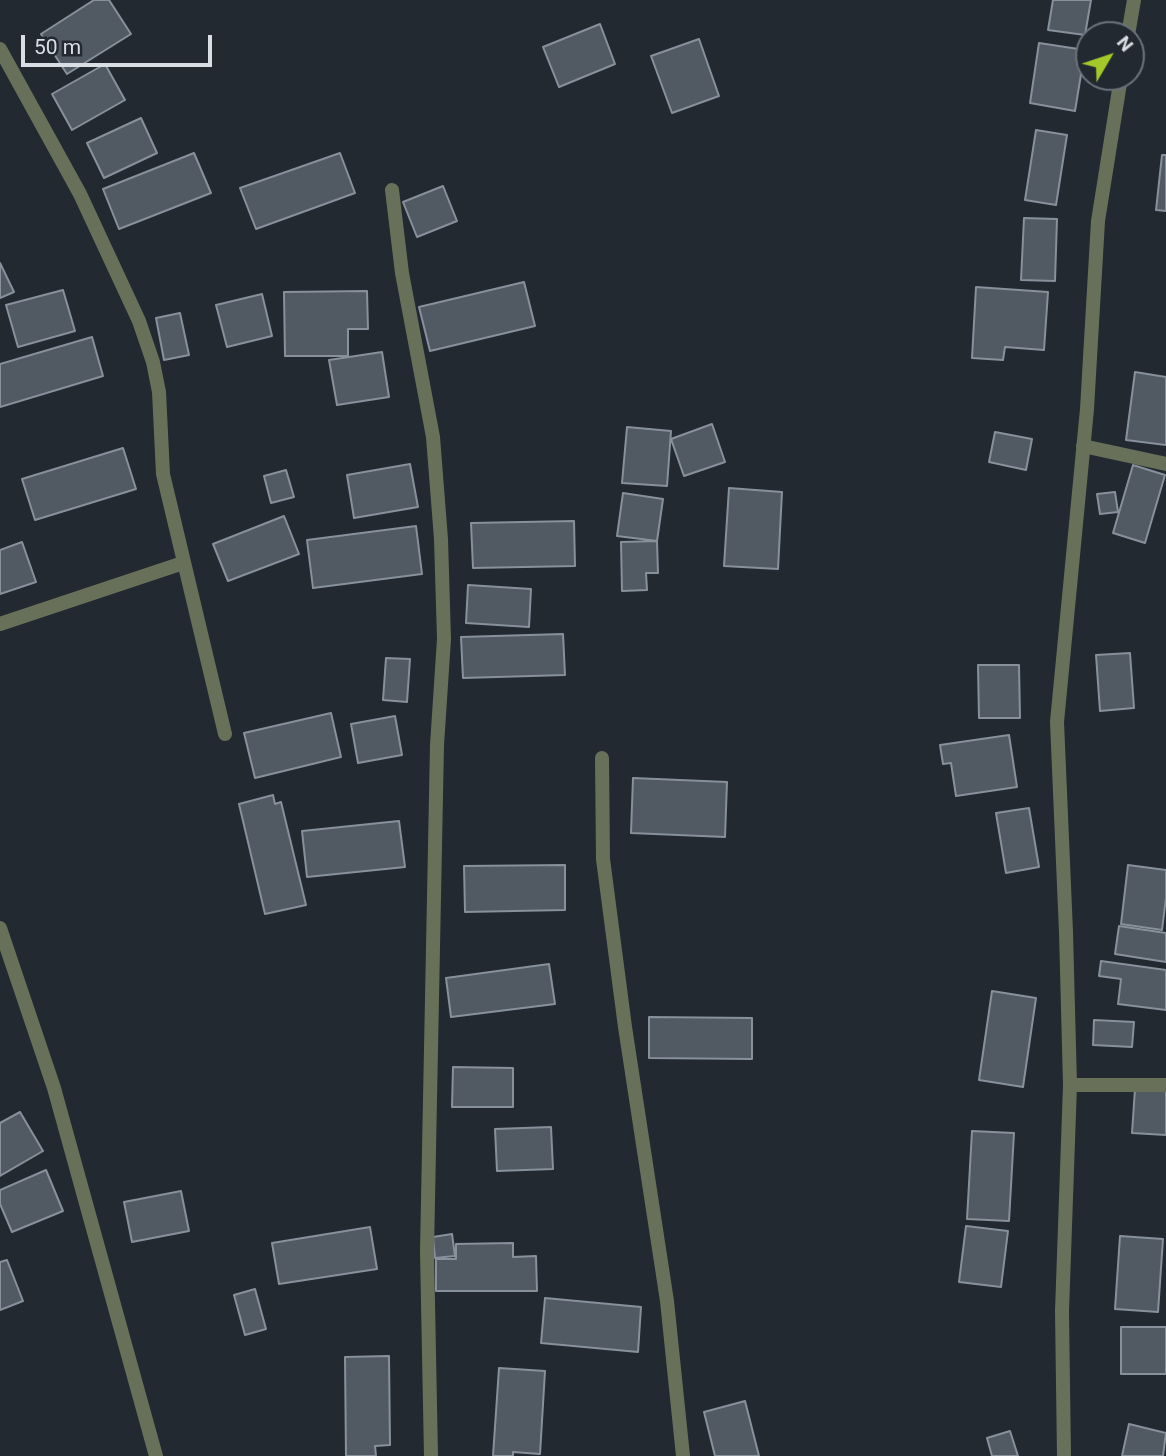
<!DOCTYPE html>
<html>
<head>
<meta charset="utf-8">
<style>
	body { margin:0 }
	#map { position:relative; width:1166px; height:1456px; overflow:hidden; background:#222931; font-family:Roboto,sans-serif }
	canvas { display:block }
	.north { position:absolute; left:1075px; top:21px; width:70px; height:70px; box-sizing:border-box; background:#222931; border:2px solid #6b7179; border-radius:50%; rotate:51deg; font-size:19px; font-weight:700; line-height:28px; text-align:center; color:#d9dee4 }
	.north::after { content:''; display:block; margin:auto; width:24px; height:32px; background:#a2c929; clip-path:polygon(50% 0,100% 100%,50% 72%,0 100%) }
	.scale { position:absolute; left:21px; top:35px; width:191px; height:32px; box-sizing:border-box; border:4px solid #d9dee4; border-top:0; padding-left:9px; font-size:21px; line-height:24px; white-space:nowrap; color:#d9dee4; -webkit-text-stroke:5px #222931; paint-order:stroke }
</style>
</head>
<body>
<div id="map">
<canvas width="1166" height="1456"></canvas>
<div class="north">N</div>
<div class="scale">50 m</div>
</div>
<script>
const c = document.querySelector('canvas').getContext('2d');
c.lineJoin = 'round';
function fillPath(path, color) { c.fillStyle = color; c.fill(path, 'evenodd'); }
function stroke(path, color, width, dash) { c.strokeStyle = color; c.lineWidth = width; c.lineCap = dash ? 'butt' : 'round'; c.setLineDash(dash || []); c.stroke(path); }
const building = new Path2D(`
	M94,0H109L131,34L67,74L41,34Z
	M1053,0H1091L1085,35L1048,30Z
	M600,24L615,64L559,87L543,47Z
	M699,39L719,96L672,113L651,56Z
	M1039,43L1085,50L1075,111L1030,103Z
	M105,64L125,100L72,130L52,94Z
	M141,118L157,153L104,178L87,143Z
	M1036,130L1067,135L1056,205L1025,200Z
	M194,153L211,193L119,229L103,189Z
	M340,153L355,193L256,229L240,188Z
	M1162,155H1166V211L1156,210Z
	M443,186L457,221L417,237L403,202Z
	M1024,218L1057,219L1055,281L1021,280Z
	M0,263L14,292L0,298Z
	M524,282L535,326L430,351L419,307Z
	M976,287L1048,292L1044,350L1005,347L1003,360L972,358Z
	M63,290L75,331L18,347L6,305Z
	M367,291L368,329H348V356H285L284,292Z
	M262,294L272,336L227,347L216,305Z
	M180,313L189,355L164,360L156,318Z
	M92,337L103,376L0,407V364Z
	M382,352L389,397L337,405L329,360Z
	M1135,372L1166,377V445L1126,440Z
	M712,424L725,462L684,476L671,439Z
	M627,427L671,431L667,486L622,483Z
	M995,432L1032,439L1026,470L989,462Z
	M123,448L136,489L35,520L22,479Z
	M410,464L418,507L354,518L347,475Z
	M1133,465L1165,475L1145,543L1113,533Z
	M286,470L294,497L271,503L264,476Z
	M729,488L782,492L778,569L724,566Z
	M1115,492L1118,512L1100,514L1097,494Z
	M623,493L663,499L657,541L617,536Z
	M284,516L299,554L228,581L213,544Z
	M574,521L575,566L473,568L471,523Z
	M416,526L422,574L313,588L307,540Z
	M657,541L658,573H646L647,590L622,591L621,542Z
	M22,542L36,582L0,594V550Z
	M468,585L531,589L529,627L466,623Z
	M563,634L565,675L463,678L461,637Z
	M1130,653L1134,708L1100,711L1096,655Z
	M386,658L410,659L407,702L383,700Z
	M978,665H1019L1020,718H979Z
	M331,713L341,757L255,778L244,733Z
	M395,716L402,755L358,763L351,724Z
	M1009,735L1017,787L956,796L951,763L943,764L940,745Z
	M633,778L727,782L725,837L631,833Z
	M273,795L275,804L281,802L306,905L265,914L239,804Z
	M1029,808L1039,867L1006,873L996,813Z
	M399,821L405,867L307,877L302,831Z
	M565,865V910L465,912L464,866Z
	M1128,865L1166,870V898L1162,930L1121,924Z
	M1119,926L1166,933V962L1115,954Z
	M1101,961L1166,970V1010L1118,1004L1121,979L1099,976Z
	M549,964L555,1004L451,1017L446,978Z
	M992,991L1036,998L1023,1087L979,1080Z
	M649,1017L752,1018V1059L649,1058Z
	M1094,1020L1134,1022L1132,1047L1093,1045Z
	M453,1067L513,1068V1107H452Z
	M1135,1089L1166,1091V1135L1132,1133Z
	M20,1112L43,1151L0,1176V1123Z
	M551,1127L553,1169L497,1171L495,1129Z
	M972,1131L1014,1133L1009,1221L967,1219Z
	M46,1170L63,1211L12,1232L0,1204V1190Z
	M181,1191L189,1231L132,1242L124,1202Z
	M966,1226L1008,1231L1001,1287L959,1282Z
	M370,1227L377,1269L279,1284L272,1243Z
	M452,1234L455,1256L435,1258L433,1237Z
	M1120,1236L1163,1239L1158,1312L1115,1309Z
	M513,1243V1257L536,1256L537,1291H436V1259H456V1244Z
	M7,1260L23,1301L0,1310V1262Z
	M255,1289L266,1329L245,1335L234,1295Z
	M545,1298L641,1307L638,1352L541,1343Z
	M1121,1327H1166V1374H1121Z
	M389,1356L390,1445L375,1446L376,1456H346L345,1357Z
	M499,1368L545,1371L540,1454L513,1452V1456H493Z
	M745,1401L759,1456H715L704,1412Z
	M1129,1424L1166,1433L1163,1456H1122Z
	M1010,1431L1018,1456H992L987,1438Z`);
fillPath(building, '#515963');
stroke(building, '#87909b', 2);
stroke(new Path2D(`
	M0,49L80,194L139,321L153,362L159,392L163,474L225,734
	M392,190L402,273L433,437L441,539L444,639L437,745L427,1251L431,1456
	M1083,446L1166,464
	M0,624L183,563
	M602,758L603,859L625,1027L667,1301L683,1456
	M0,928L54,1088L156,1456
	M1070,1085H1166`), '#68705a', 14);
stroke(new Path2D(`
	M1128,35L1134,0
	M1064,1456L1062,1311L1070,1085L1066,932L1057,722L1087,409L1098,221L1121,77`), '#68705a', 14);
</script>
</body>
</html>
